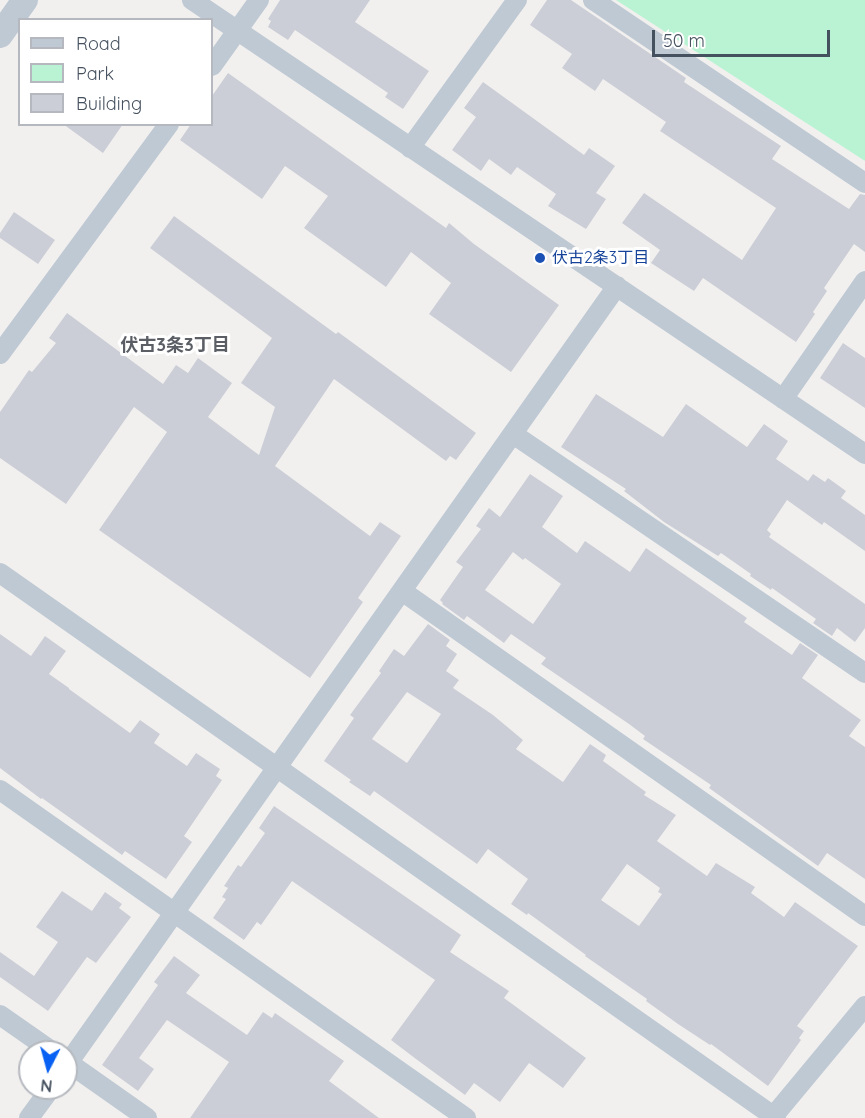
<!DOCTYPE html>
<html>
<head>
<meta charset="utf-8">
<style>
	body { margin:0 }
	#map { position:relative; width:865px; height:1118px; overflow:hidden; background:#f2f0ef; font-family:Quicksand,sans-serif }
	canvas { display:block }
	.legend { position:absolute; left:18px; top:18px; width:195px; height:108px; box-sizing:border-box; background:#fff; border:2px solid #b5b9bf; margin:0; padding:8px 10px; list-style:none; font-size:18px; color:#46515f }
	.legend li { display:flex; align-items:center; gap:12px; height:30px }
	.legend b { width:30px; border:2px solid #b5b9bf }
	.north { position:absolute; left:18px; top:1040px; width:60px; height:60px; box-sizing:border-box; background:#fff; border:2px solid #b5b9bf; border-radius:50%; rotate:186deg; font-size:16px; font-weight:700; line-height:24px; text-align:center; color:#46515f }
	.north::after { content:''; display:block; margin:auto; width:21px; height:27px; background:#0861f3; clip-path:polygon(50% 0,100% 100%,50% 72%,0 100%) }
	.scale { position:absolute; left:652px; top:30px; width:178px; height:27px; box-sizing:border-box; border:3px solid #46515f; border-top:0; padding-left:8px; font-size:18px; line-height:21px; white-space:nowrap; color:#46515f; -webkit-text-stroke:4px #fff; paint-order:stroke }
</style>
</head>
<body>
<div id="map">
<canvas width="865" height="1118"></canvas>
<ul class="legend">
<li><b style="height:8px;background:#bfc9d3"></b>Road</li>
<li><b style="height:16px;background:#baf3d4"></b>Park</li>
<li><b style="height:16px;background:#cbced6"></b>Building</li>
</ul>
<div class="north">N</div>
<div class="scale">50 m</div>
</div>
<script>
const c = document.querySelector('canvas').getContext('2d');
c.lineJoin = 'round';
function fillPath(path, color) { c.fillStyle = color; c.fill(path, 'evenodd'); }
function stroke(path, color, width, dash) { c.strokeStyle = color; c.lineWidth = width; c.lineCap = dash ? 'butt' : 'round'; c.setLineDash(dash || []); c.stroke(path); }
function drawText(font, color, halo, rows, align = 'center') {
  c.font = font + ' Quicksand,"Noto Sans JP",sans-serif'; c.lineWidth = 6; c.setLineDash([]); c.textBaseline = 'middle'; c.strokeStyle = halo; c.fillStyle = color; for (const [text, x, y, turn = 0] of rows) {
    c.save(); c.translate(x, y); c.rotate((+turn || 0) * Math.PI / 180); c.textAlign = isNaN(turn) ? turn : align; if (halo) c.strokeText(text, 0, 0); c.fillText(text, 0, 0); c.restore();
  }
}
fillPath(new Path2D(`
	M616,0H865V161Z`), '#baf3d4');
fillPath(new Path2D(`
	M280,0H370L355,22L429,71L403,109L385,97L388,93L295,30L288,40L268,27L271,21L268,19Z
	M547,0H571L686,78L684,82L781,146L772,159L849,209L860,194L865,195V252L854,244L824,288L827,291L813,312L815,314L796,342L703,278L694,291L651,263L660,250L622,223L644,193L742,260L776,208L660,131L666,122L603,79L595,91L562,68L572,54L530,25Z
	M228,73L446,228L449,223L474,244L559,305L511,372L429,314L451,283L411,252L386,287L304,228L328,196L285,166L262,199L180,140L191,124H212V96Z
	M483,82L584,155L589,148L615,166L596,193L606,199L586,229L548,206L556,194L517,167L511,175L489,159L481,171L452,150L476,117L464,108Z
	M63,124H123L103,153Z
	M14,212L55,240L38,264L0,238V233Z
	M174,216L336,334L338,332L476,433L456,460L450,456L446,461L334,379L275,466L370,536L380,522L401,536L358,598L363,602L310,678L99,530L167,432L134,407L66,504L0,458V412L29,370L32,372L56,343L49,338L67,313L163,384L176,365L188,373L198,358L232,383L208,417L259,455L275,407L241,383L272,338L150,248Z
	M843,343L865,358V408L820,378Z
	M596,394L663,437L686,404L747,447L764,424L788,441L776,459L808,481L813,474L825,482L828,478L846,491L841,498L865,515V551L824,522L822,525L787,500L767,530L771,534L769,537L865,604V628L855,642L837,628L832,636L813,623L816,619L772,588L771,590L750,576L751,574L721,553L718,556L664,522L624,491L626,489L561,447Z
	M530,474L563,496L542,527L577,553L585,541L630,572L646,548L747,618L744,622L792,655L800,643L818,655L802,678L861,720L849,736L865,747V879L827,853L818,866L709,788L711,785L643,739L645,736L629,724L541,664L546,658L511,634L504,643L467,616L464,620L442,604L443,603L440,600L463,567L456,562L481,529L476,526L489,508L500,517ZM513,552L523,560L525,558L561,584L533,624L485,590Z
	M428,624L450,640L446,646L457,654L446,671L459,680L453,688L493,715L523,740L516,749L563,782L590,744L606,755L603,761L646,792L644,795L676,815L657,841L707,876L716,863L755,887L751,893L784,917L795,902L858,946L797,1026L804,1031L799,1038L801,1040L768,1086L711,1044L710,1045L678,1024L646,1001L647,999L585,956L586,955L528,913L527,915L511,904L528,879L488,849L477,864L374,791L370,796L349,782L351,780L324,761L354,718L350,715L381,673L379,671L394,649L404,656ZM407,692L441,714L407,763L372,739ZM627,864L660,888L658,892L662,894L639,926L601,900Z
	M0,634L31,656L45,636L66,651L49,674L69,688V689L130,733L140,720L160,734L154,743L187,766L196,753L220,769L216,776L222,780L184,836L192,842L166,879L125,851L122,855L42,798L41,799L0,768Z
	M274,806L461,935L450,952L509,991L504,998L586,1058L563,1088L529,1063L500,1102L474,1083L465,1095L416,1059L391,1040L435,980L292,881L261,925L257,922L244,940L213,918L226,899L222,897L228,888L224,886L238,865L241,867L265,833L259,828Z
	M62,891L92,911L105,892L122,904L119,908L131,917L96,963L87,957L48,1011L0,977V952L34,976L58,942L36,927Z
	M174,956L200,975L186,993L247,1035L263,1012L272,1018L275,1013L344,1061L329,1081L379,1118H190L229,1062L167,1020L139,1058L154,1069L138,1091L102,1065L158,985L154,982Z`), '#cbced6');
stroke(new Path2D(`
	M192,0L865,454
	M593,0L865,183
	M212,66L259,0
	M410,148L517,0
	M0,354L169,124
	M783,399L865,281
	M513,434L865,673
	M0,573L776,1118
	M402,591L865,916
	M0,790L466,1118
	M0,1015L53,1052
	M66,1061L147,1118
	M66,1066L617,286
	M29,1118L51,1088
	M772,1118L865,1006`), '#bfc9d3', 20);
stroke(new Path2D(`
	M0,35L25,0`), '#bfc9d3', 26);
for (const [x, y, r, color] of [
	[540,258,6,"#1a4fb4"]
]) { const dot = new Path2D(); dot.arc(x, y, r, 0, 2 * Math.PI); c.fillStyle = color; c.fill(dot); stroke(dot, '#fff', 2); }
drawText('16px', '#164399', '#fff', [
	["伏古2条3丁目",552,258]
], 'left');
drawText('bold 18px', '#5b5f65', '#fff', [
	["伏古3条3丁目",175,346]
]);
</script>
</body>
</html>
